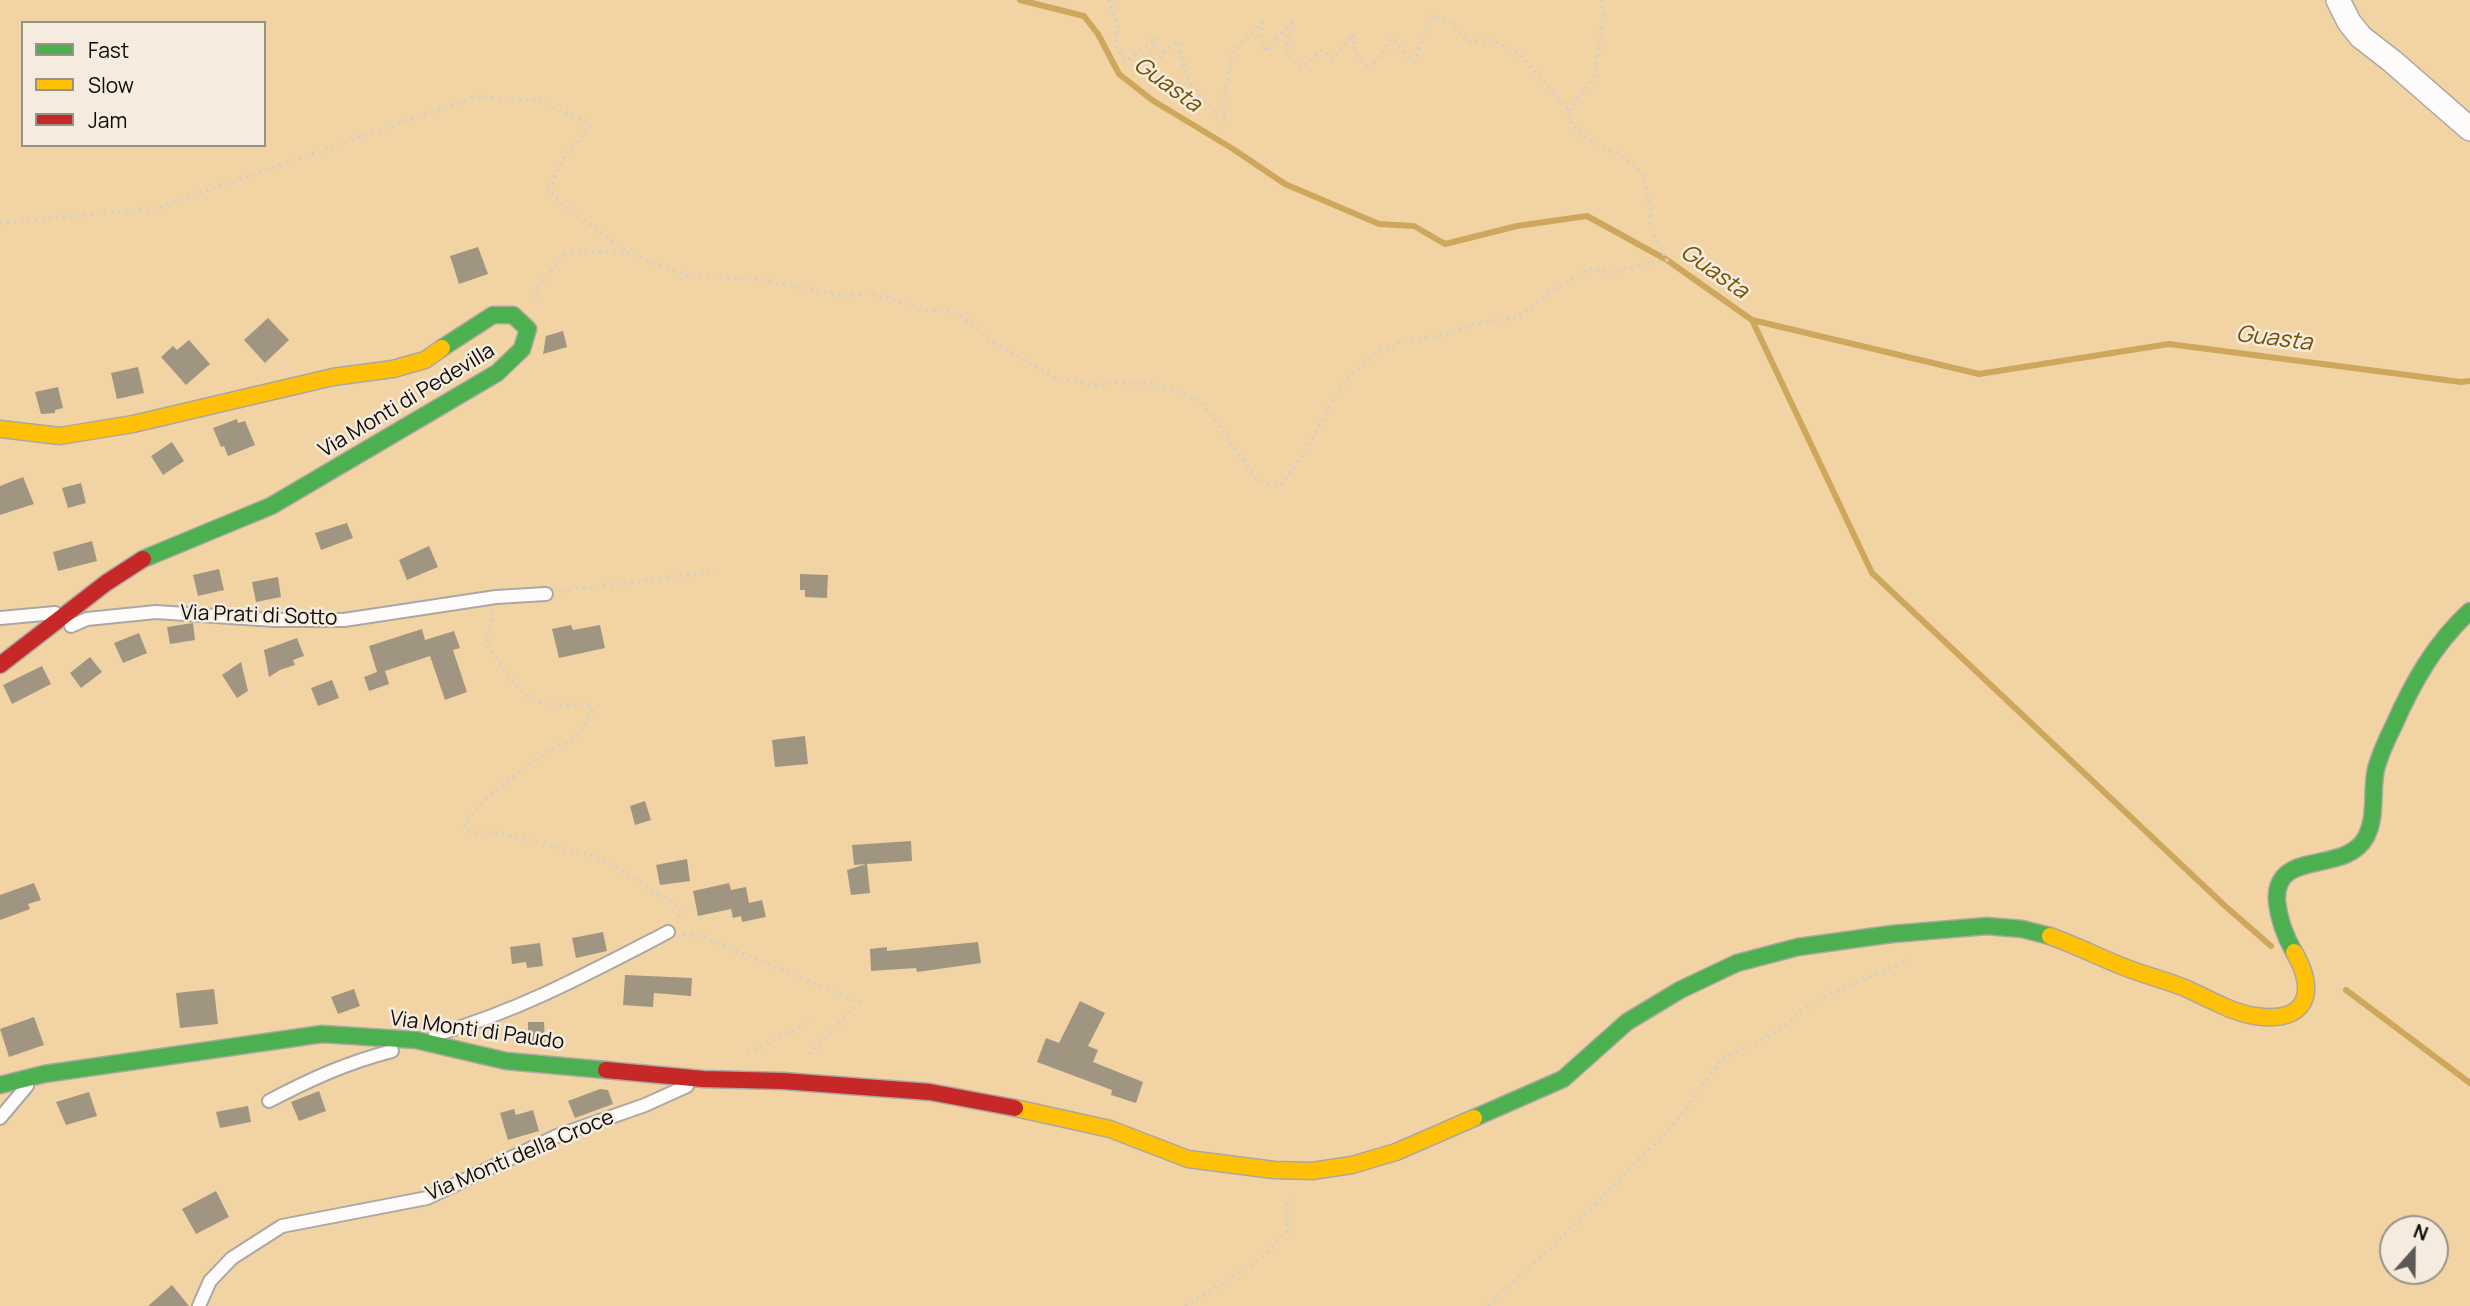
<!DOCTYPE html>
<html>
<head>
<meta charset="utf-8">
<style>
	body { margin:0 }
	#map { position:relative; width:2470px; height:1306px; overflow:hidden; background:#f0ebe4; font-family:Manrope,sans-serif }
	canvas { display:block }
	.legend { position:absolute; left:21px; top:21px; width:245px; height:126px; box-sizing:border-box; background:#f5ecdf; border:2px solid #999289; margin:0; padding:9px 12px; list-style:none; font-size:21px; color:#0e0b07 }
	.legend li { display:flex; align-items:center; gap:14px; height:35px }
	.legend b { width:35px; border:2px solid #999289 }
	.north { position:absolute; left:2379px; top:1215px; width:70px; height:70px; box-sizing:border-box; background:#f5ecdf; border:2px solid #999289; border-radius:50%; rotate:21deg; font-size:19px; font-weight:700; line-height:28px; text-align:center; color:#0e0b07 }
	.north::after { content:''; display:block; margin:auto; width:24px; height:32px; background:#5d5954; clip-path:polygon(50% 0,100% 100%,50% 72%,0 100%) }
</style>
</head>
<body>
<div id="map">
<canvas width="2470" height="1306"></canvas>
<ul class="legend">
<li><b style="height:9px;background:#4caf50"></b>Fast</li>
<li><b style="height:9px;background:#ffc107"></b>Slow</li>
<li><b style="height:9px;background:#c62828"></b>Jam</li>
</ul>
<div class="north">N</div>
</div>
<script>
const c = document.querySelector('canvas').getContext('2d');
c.lineJoin = 'round';
function fillPath(path, color) { c.fillStyle = color; c.fill(path, 'evenodd'); }
function stroke(path, color, width, dash) { c.strokeStyle = color; c.lineWidth = width; c.lineCap = dash ? 'butt' : 'round'; c.setLineDash(dash || []); c.stroke(path); }
function drawText(font, color, halo, rows, align = 'center') {
  c.font = font + ' Manrope,sans-serif'; c.lineWidth = 5; c.setLineDash([]); c.textBaseline = 'middle'; c.strokeStyle = halo; c.fillStyle = color; for (const [text, x, y, turn = 0] of rows) {
    c.save(); c.translate(x, y); c.rotate((+turn || 0) * Math.PI / 180); c.textAlign = isNaN(turn) ? turn : align; if (halo) c.strokeText(text, 0, 0); c.fillText(text, 0, 0); c.restore();
  }
}
fillPath(new Path2D(`
	M0,0H2470V1306H0ZM23,23H264V145H23ZM2393,1229H2435V1271H2393Z`), '#f2d4a4');
stroke(new Path2D(`
	M1020,0L1084,16L1098,34L1119,74L1152,100L1233,149L1285,184L1379,224L1414,226L1445,244L1517,226L1587,216L1667,260L1752,320L1979,374L2169,344L2461,382L2470,381
	M1752,320L1872,573L2224,905L2271,946
	M2346,990L2470,1083`), '#cea75c', 6);
fillPath(new Path2D(`
	M478,247L488,274L459,284L450,256Z
	M268,318L289,340L265,363L244,340Z
	M563,331L567,347L543,354L546,336Z
	M189,340L210,364L186,385L161,357L173,346L177,350Z
	M138,367L144,393L117,399L111,373Z
	M58,387L63,408L55,410V413L41,414L35,392Z
	M237,419L238,423L245,421L255,445L228,456L224,446L221,447L213,428Z
	M172,442L184,461L163,475L151,456Z
	M23,477L34,504L0,515V486Z
	M81,483L86,503L68,508L62,488Z
	M347,523L353,538L321,550L315,533Z
	M92,541L97,561L58,571L53,552Z
	M429,546L438,567L407,580L399,560Z
	M219,569L224,590L198,596L193,575Z
	M800,574L828,575L827,598L805,597V590H800Z
	M278,577L281,597L256,602L252,582Z
	M193,623L195,640L170,644L167,627Z
	M571,625L573,630L600,625L605,648L559,658L552,629Z
	M422,629L425,640L454,631L460,648L453,650L467,692L445,700L430,656L385,671L389,684L369,691L364,677L377,672L369,646Z
	M139,633L147,653L123,663L114,643Z
	M297,638L304,656L293,660L295,665L280,670L269,677L264,650Z
	M90,657L102,672L81,688L70,673Z
	M241,662L248,691L237,698L222,675Z
	M42,666L51,684L12,704L3,685Z
	M332,680L339,698L318,706L311,688Z
	M805,736L808,764L775,767L772,740Z
	M645,801L651,820L635,825L630,806Z
	M911,841L912,861L867,864L870,893L851,895L847,870L866,864L854,865L852,845Z
	M687,859L690,881L660,885L656,865Z
	M34,883L41,900L28,904L30,909L0,920V895Z
	M729,883L731,890L746,887L749,903L762,900L766,917L742,922L741,916L733,918L731,909L698,916L693,891Z
	M603,932L607,951L576,958L572,938Z
	M978,942L981,963L917,972L916,968L871,971L870,949L887,947V951Z
	M540,943L543,966L527,968L526,962L512,964L510,947Z
	M625,975L692,978L691,996L654,993L653,1007L623,1005Z
	M214,989L218,1024L180,1028L176,993Z
	M354,989L360,1006L338,1014L331,997Z
	M1080,1001L1105,1013L1088,1046L1098,1050L1093,1062L1143,1082L1136,1103L1111,1095L1112,1090L1037,1062L1046,1038L1059,1043Z
	M34,1017L44,1045L9,1057L0,1029Z
	M528,1022H544L545,1045L523,1043V1032L528,1031Z
	M600,1089L608,1090L613,1104L575,1118L568,1101Z
	M319,1091L326,1111L299,1121L291,1102Z
	M89,1092L97,1116L66,1125L56,1102Z
	M248,1106L251,1122L220,1128L216,1112Z
	M514,1109L516,1115L533,1110L539,1131L508,1140L500,1113Z
	M216,1191L229,1217L196,1234L182,1209Z
	M172,1285L189,1306H148Z`), '#9f9581');
const lane = new Path2D(`
	M0,618L55,613
	M71,626L87,619L156,612L274,620H344L496,597L546,594
	M435,1035C519,1011 591,972 668,932
	M269,1101C311,1079 346,1063 392,1051
	M0,1118L27,1086
	M199,1306L210,1281L232,1258L282,1226L427,1198L557,1136L645,1105L687,1086`);
const street = new Path2D(`
	M2338,0L2349,22L2361,37L2392,61L2470,129`);
const fast = new Path2D(`
	M143,559L271,506L497,373L522,349L528,329L513,315H493L442,348
	M2294,952C2285,936 2279,920 2277,902C2273,847 2345,876 2366,837C2377,816 2371,792 2376,769C2380,754 2387,739 2394,725C2413,682 2435,643 2470,611
	M0,1085L44,1074L322,1034L416,1040L506,1061L606,1070
	M1474,1118L1563,1079L1627,1022L1680,990L1737,963L1798,947L1892,934L1987,926L2022,929L2050,936`);
const slow = new Path2D(`
	M0,429L60,436L133,424L333,377L393,369L425,360L442,348
	M2050,936C2075,945 2099,957 2124,967C2144,975 2165,980 2185,988C2208,998 2230,1012 2255,1016C2307,1024 2318,992 2294,952
	M1015,1108L1110,1129L1188,1159L1274,1170L1312,1171L1352,1165L1396,1152L1474,1118`);
const jam = new Path2D(`
	M0,665L106,583L143,559
	M606,1070L703,1079L783,1081L930,1092L1015,1108`);
stroke(lane, '#aba7a2', 16);
stroke(street, '#aba7a2', 26);
stroke(fast, '#aba7a2', 19);
stroke(slow, '#aba7a2', 19);
stroke(jam, '#aba7a2', 19);
stroke(new Path2D(`
	M1568,110L1594,79L1604,13L1602,0
	M0,223L157,208L475,97L537,100L591,124L564,157L548,191L579,217L627,252
	M536,301L538,286L563,255L590,251L628,253L688,276L750,278L848,296C881,288 898,305 928,310C933,311 939,309 944,310C959,315 977,325 985,337L1055,378L1097,385L1114,382L1157,384L1200,400L1256,478L1270,485H1281L1306,451L1336,394L1352,373L1375,353L1391,348L1401,341L1446,335L1470,325L1517,317L1554,290L1589,269L1612,272L1667,260L1650,228L1651,210L1642,172C1633,166 1624,158 1615,153C1594,141 1572,139 1568,110L1520,54L1493,40L1468,42L1452,23L1432,15L1414,62L1392,38L1370,70L1355,54L1353,34L1332,59L1322,50L1301,68L1286,50L1293,20L1265,52L1261,37L1262,22L1232,53L1223,104L1226,119L1217,117C1212,107 1206,103 1199,95C1185,80 1181,62 1180,42L1171,45L1159,59L1149,61L1156,38L1127,61L1115,46L1118,27L1109,0
	M562,591L716,571
	M493,612L486,643C499,661 513,687 533,699C548,708 572,703 589,705L592,711L581,731L567,743L550,749L489,796L466,821L465,827L472,833L493,832L587,854L609,863L679,907L681,913L676,921
	M683,934L701,936L859,1002L807,1057
	M748,1053L812,1021
	M1185,1306L1259,1260L1288,1230L1287,1202L1295,1198
	M1488,1306L1566,1233L1676,1122L1721,1059L1779,1031L1801,1011L1830,994L1909,960`), '#d1cfcd', 3.5, [2, 5]);
stroke(lane, '#fdfcfb', 12);
stroke(street, '#fdfcfb', 23);
stroke(fast, '#4caf50', 16);
stroke(slow, '#ffc107', 16);
stroke(jam, '#c62828', 16);
drawText('21px', '#0e0b07', '#f5ecdf', [
	["Via Monti di Pedevilla",407,401,-31],
	["Via Prati di Sotto",259,616,2],
	["Via Monti di Paudo",477,1031,8],
	["Via Monti della Croce",520,1156,-23]
]);
drawText('italic 23px', '#745000', '#f5ecdf', [
	["Guasta",1167,85,36],
	["Guasta",1714,272,35],
	["Guasta",2274,339,7]
]);
</script>
</body>
</html>
